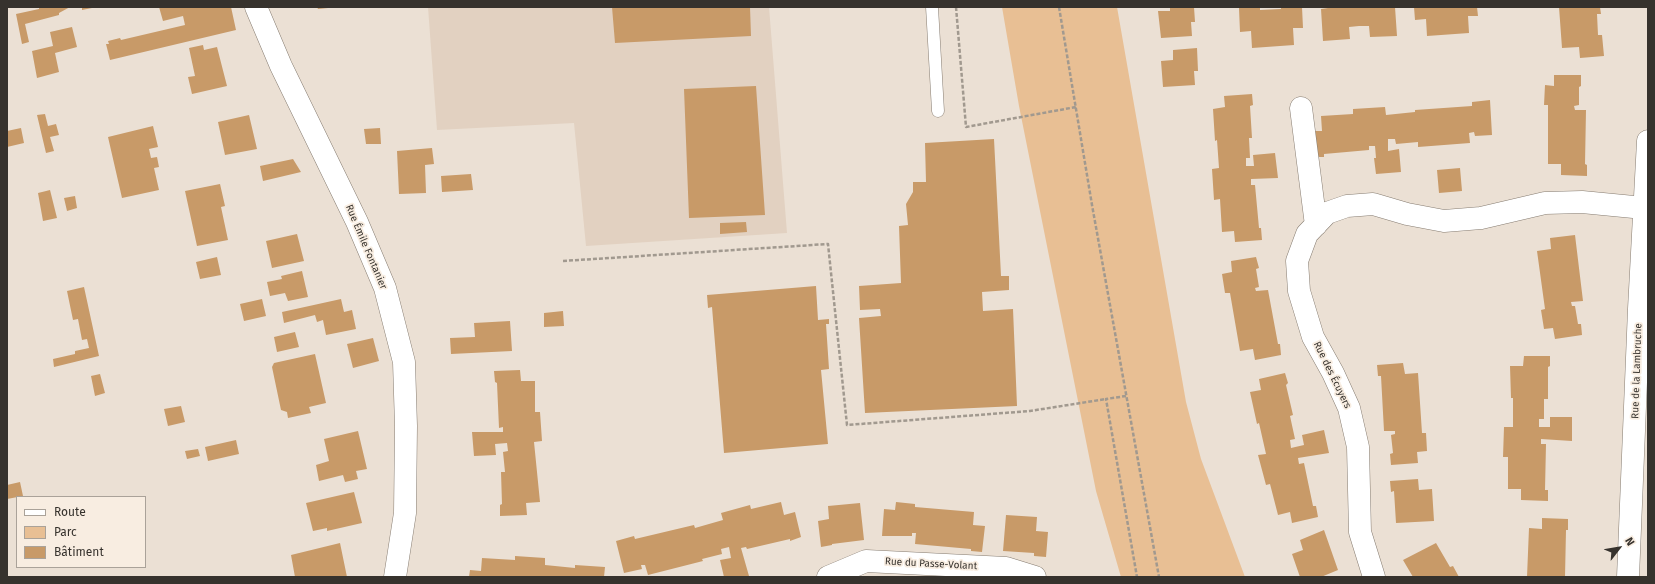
<!DOCTYPE html>
<html>
<head>
<meta charset="utf-8">
<style>
	body { margin:0 }
	#map { position:relative; width:1655px; height:584px; overflow:hidden; background:#ebe0d4; font-family:"Fira Sans",sans-serif }
	canvas { display:block }
	.frame { position:absolute; inset:0; border:8px solid #36322d; pointer-events:none }
	.legend { position:absolute; left:16px; top:496px; width:130px; height:72px; box-sizing:border-box; background:#f8ede1; border:1px solid #aaa299; margin:0; padding:5px 7px; list-style:none; font-size:12px; color:#36322d }
	.legend li { display:flex; align-items:center; gap:8px; height:20px }
	.legend b { width:20px; border:1px solid #aaa299 }
	.north { position:absolute; left:1599px; top:528px; width:40px; height:40px; -webkit-text-stroke:3px #f8ede1; paint-order:stroke; rotate:59deg; font-size:11px; font-weight:700; line-height:16px; text-align:center; color:#36322d }
	.north::after { content:''; display:block; margin:auto; width:14px; height:18px; background:#36322d; clip-path:polygon(50% 0,100% 100%,50% 72%,0 100%) }
</style>
</head>
<body>
<div id="map">
<canvas width="1655" height="584"></canvas>
<div class="frame"></div>
<ul class="legend">
<li><b style="height:5px;background:#fff"></b>Route</li>
<li><b style="height:11px;background:#e8bf94"></b>Parc</li>
<li><b style="height:11px;background:#c89a68"></b>Bâtiment</li>
</ul>
<div class="north">N</div>
</div>
<script>
const c = document.querySelector('canvas').getContext('2d');
c.lineJoin = 'round';
function fillPath(path, color) { c.fillStyle = color; c.fill(path, 'evenodd'); }
function stroke(path, color, width, dash) { c.strokeStyle = color; c.lineWidth = width; c.lineCap = dash ? 'butt' : 'round'; c.setLineDash(dash || []); c.stroke(path); }
function drawText(font, color, halo, rows, align = 'center') {
  c.font = font + ' "Fira Sans",sans-serif'; c.lineWidth = 3.5; c.setLineDash([]); c.textBaseline = 'middle'; c.strokeStyle = halo; c.fillStyle = color; for (const [text, x, y, turn = 0] of rows) {
    c.save(); c.translate(x, y); c.rotate((+turn || 0) * Math.PI / 180); c.textAlign = isNaN(turn) ? turn : align; if (halo) c.strokeText(text, 0, 0); c.fillText(text, 0, 0); c.restore();
  }
}
fillPath(new Path2D(`
	M428,7H769L787,233L586,246L574,123L437,130Z`), '#e2d1c1');
fillPath(new Path2D(`
	M1002,7H1117L1186,402L1201,459L1245,577H1121L1096,491L1019,106Z`), '#e8bf94');
fillPath(new Path2D(`
	M39,7H70L59,13V15L25,24L29,42L22,44L16,14L39,9Z
	M82,7H92V8L82,10Z
	M159,7H231L236,30L110,60L106,44H109L108,41L120,38L121,40L185,25L183,16L163,21Z
	M317,7H328V8L318,9Z
	M612,7H750L751,36L615,43Z
	M1170,7H1194L1195,22H1191L1192,36L1161,38L1158,11H1170Z
	M1260,7V10L1281,9V7H1302L1303,28H1293L1294,45L1252,48L1251,31L1240,32L1239,8Z
	M1335,7H1395L1397,36L1370,37L1369,26H1359L1349,27L1350,39L1323,41L1321,9Z
	M1414,7H1477L1478,16H1468L1469,33L1427,36L1426,19L1415,20Z
	M1559,7H1600L1601,14H1597L1598,35H1602L1604,56L1580,58L1579,47L1562,48Z
	M72,27L77,47L55,53L59,72L37,78L32,51L53,46L50,32Z
	M203,45L204,50L217,47L227,86L192,94L188,77L195,76L189,48Z
	M1197,48L1198,71H1194L1195,85L1163,87L1161,61L1173,60V50Z
	M1554,75H1581V86L1579,87V105L1574,106L1575,110H1586L1585,164L1587,165V176L1561,175V164H1548V105H1544L1545,85L1554,86Z
	M756,86L765,215L689,218L684,89Z
	M1252,94L1253,105L1250,106L1252,138H1249L1250,158H1246V166H1254L1253,155L1275,153L1278,178L1251,179V185H1255L1259,228H1261L1262,240L1235,242L1234,231L1222,232L1220,199L1214,200L1212,169L1219,168L1217,140L1215,141L1213,109L1225,107L1224,96Z
	M1490,100L1492,135L1475,136L1474,132L1469,133L1470,143L1418,147V142L1396,144L1395,139H1388V151L1399,149L1401,172L1376,174L1374,158H1376L1375,146H1369V150L1324,154V157H1313L1311,131H1322L1321,116L1353,114V109L1385,107L1386,115L1415,112V110L1472,106V102Z
	M45,114L48,126L56,124L59,135L50,137L54,151L46,153L37,115Z
	M249,115L257,149L225,155L218,122Z
	M153,126L158,147L149,149L151,158L157,157L159,167L154,168L159,190L122,198L108,137Z
	M21,128L24,143L7,147V131Z
	M380,128L381,144H366L364,129Z
	M994,139L1001,276H1009V290L982,292L983,311L1013,309L1017,406L865,413L859,318L881,316L880,309L860,310L859,286L901,283L899,226L908,225L906,204L913,192V182H926L925,143Z
	M432,148L434,164L425,165L426,193L399,194L397,151Z
	M293,159L301,172L263,181L260,166Z
	M1460,168L1462,191L1439,193L1437,170Z
	M471,174L473,190L442,192L441,176Z
	M220,184L225,206L221,207L228,240L197,246L185,191Z
	M50,190L57,218L43,221L38,193Z
	M75,196L77,208L67,211L64,198Z
	M746,222L747,232L720,234V223Z
	M297,234L304,261L272,268L266,241Z
	M1575,235L1583,301L1571,302L1572,306H1575L1578,324H1581L1582,335L1555,339L1553,328L1544,329L1541,310L1545,309L1537,251L1551,249L1550,238Z
	M217,257L221,275L200,279L196,262Z
	M1256,257L1259,268L1256,269L1259,287L1255,288L1256,291L1268,290L1278,344H1280L1281,355L1255,360L1253,349L1240,351L1230,293H1225L1222,274L1232,272L1231,261Z
	M302,271L308,297L288,301L285,293L270,296L267,282L282,279L281,276Z
	M816,286L818,320L829,319V324H826L829,369L821,370L828,444L724,453L712,307L708,308L707,295Z
	M84,287L99,356L54,367L53,359L75,354V351L89,348L87,339L82,340L78,319L73,320L67,291Z
	M262,299L266,316L244,321L240,304Z
	M341,299L344,312L352,310L356,329L326,335L323,320L317,322L315,315L284,323L282,312Z
	M563,311L564,326L544,327V313Z
	M510,321L512,351L451,354L450,338L475,337L474,323Z
	M295,332L299,347L277,352L274,337Z
	M373,338L379,361L353,368L347,344Z
	M315,354L326,403L309,407L311,413L288,418L287,412L281,410L272,367L274,363Z
	M1524,356H1550V366L1548,367V399H1544V419H1539V427H1550V417H1572V441L1541,439V444H1546L1545,490H1548V501L1521,500V489H1508V457H1503L1504,427H1513V398H1511L1510,366H1523Z
	M1403,363L1405,374L1418,373L1422,433H1426L1427,451L1417,452L1418,463L1391,465L1390,454L1393,453L1391,435L1395,434V431H1384L1381,376H1378L1377,365Z
	M520,370L521,381H535V412H540L542,441L534,442L540,502L526,503L527,515L500,516V505L502,504L501,472H505L503,452L508,451L507,443L495,444L496,455L474,456L472,432H503V427L499,428L497,383L495,382L494,371Z
	M1285,373L1288,383L1286,385L1293,415L1290,416L1295,439L1290,440L1291,448L1304,445L1302,435L1324,430L1329,453L1298,458L1299,464L1304,463L1313,506H1316L1318,517L1292,523L1290,512L1278,515L1270,484L1266,485L1258,455L1266,454L1259,423L1257,424L1250,392L1261,390L1259,379Z
	M100,374L105,393L95,396L91,376Z
	M181,406L185,422L168,426L164,409Z
	M358,431L367,469L356,471L358,479L345,482L343,475L319,481L316,465L329,461L324,439Z
	M236,440L239,454L208,461L205,447Z
	M198,449L200,456L187,459L185,451Z
	M1418,479L1419,490L1432,489L1434,521L1396,523L1394,491L1391,492L1390,481Z
	M20,482L23,496L7,499V485Z
	M354,492L362,523L327,531V528L313,531L306,503Z
	M781,502L784,515L795,512L801,537L790,541V539L747,549L746,547L741,548L749,576L724,577L720,560L731,558L729,547L721,549L722,554L702,559L703,561L648,575L645,565H641L642,569L624,573L616,541L634,536L635,539L694,525L695,528L723,520L721,513L750,505L751,509Z
	M896,502L915,504V507L974,512L973,525L985,526L982,552L971,551V549L915,544L916,533H912V536H882L884,509L895,510Z
	M860,503L864,540L832,544V545L821,547L818,521L829,519L828,506Z
	M1006,515L1037,517L1036,531L1048,532L1046,557L1034,556V553L1003,551Z
	M1542,518L1568,519V530H1566L1565,577H1527L1529,528L1542,529Z
	M1324,530L1338,570L1321,577H1300L1292,554L1303,550L1300,540Z
	M340,543L347,577H295L291,555Z
	M1436,543L1450,567L1453,566L1459,577H1413L1403,560Z
	M515,556L545,558V565L575,568V565L605,567L604,577H469L470,570L481,571L482,558L515,560Z`), '#c89a68');
const service = new Path2D(`
	M932,7L938,111`);
const minor = new Path2D(`
	M1301,108L1316,225
	M828,577L866,561L1006,568L1035,577
	M1374,577L1360,532L1358,447L1349,408L1333,373L1313,337L1299,291L1297,261L1307,234L1327,213L1347,206L1373,204L1407,214L1444,221L1481,218L1545,203L1582,202L1644,208`);
const tertiary = new Path2D(`
	M256,7L281,66L357,222L385,288L404,362L406,426L405,513L395,577
	M1628,577L1639,309L1648,141`);
stroke(service, '#867c71', 13);
stroke(minor, '#867c71', 23);
stroke(tertiary, '#867c71', 23);
stroke(new Path2D(`
	M956,7L966,127L1076,107
	M1059,7L1092,205L1159,577
	M563,261L828,244L847,425L1030,411L1106,399
	M1126,396L1106,399L1137,577`), '#a1998f', 2.5, [4, 2]);
stroke(service, '#fff', 12);
stroke(minor, '#fff', 22);
stroke(tertiary, '#fff', 22);
drawText('10px', '#36322d', '#f8ede1', [
	["Rue Émile Fontanier",366,247,67],
	["Rue de la Lambruche",1637,371,-88],
	["Rue des Écuyers",1332,375,64],
	["Rue du Passe-Volant",931,564,3]
]);
</script>
</body>
</html>
